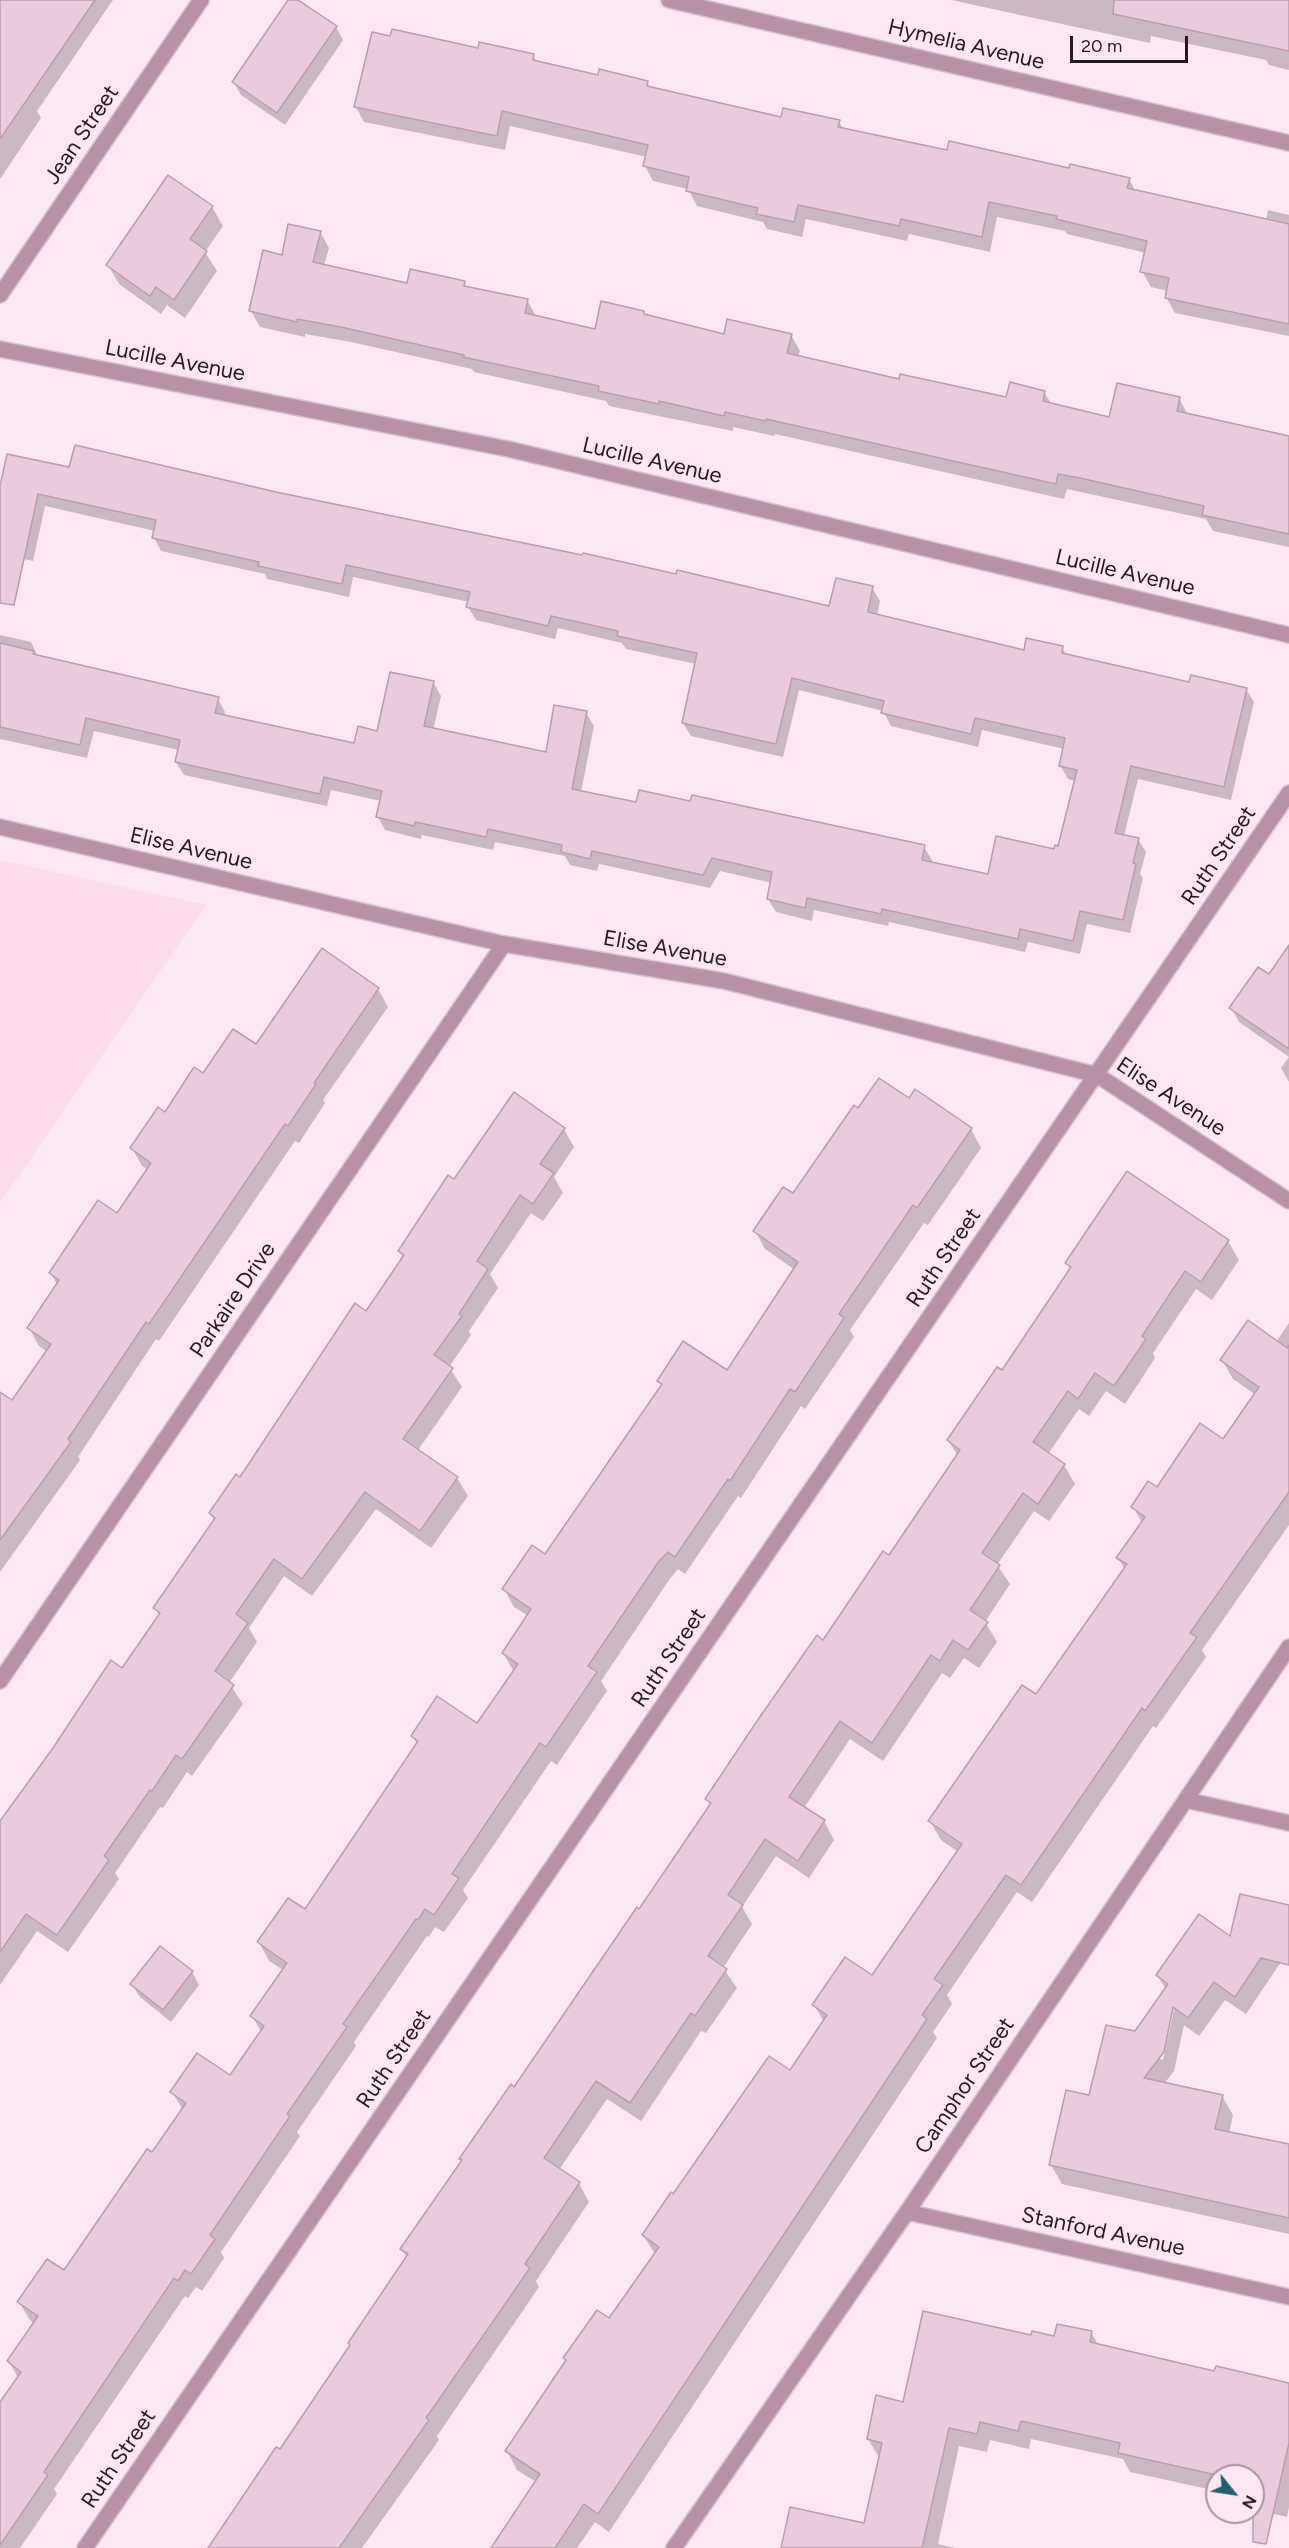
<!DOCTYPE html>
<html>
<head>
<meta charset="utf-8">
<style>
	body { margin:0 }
	#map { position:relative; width:1289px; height:2548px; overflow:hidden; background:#fce7f2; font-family:Figtree,sans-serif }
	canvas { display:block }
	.north { position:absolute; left:1205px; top:2464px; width:60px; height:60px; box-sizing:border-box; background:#fce7f2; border:2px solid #a6959e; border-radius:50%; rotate:120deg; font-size:16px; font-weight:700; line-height:24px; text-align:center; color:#261a21 }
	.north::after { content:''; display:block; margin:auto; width:21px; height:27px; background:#1f6075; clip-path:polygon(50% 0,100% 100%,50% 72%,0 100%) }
	.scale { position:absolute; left:1070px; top:36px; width:118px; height:27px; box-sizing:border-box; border:3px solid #261a21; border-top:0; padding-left:8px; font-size:18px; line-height:21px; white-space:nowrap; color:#261a21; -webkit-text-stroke:4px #fce7f2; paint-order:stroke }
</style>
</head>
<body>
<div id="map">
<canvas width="1289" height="2548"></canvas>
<div class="north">N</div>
<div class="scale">20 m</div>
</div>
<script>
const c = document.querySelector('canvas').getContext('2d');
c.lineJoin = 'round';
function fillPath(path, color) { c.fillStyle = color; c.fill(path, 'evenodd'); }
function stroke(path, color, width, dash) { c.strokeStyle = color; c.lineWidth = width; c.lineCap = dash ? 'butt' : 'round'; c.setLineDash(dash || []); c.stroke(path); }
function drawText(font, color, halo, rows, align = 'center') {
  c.font = font + ' Figtree,sans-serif'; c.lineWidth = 4.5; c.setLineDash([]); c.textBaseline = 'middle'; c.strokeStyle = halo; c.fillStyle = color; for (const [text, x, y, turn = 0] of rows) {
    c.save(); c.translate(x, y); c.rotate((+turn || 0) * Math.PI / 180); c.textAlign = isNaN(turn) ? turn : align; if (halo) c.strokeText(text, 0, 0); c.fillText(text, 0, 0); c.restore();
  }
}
fillPath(new Path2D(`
	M0,860L206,905L0,1203Z`), '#fddbed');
fillPath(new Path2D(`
	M0,0H113L37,111L41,118L0,179Z
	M290,0H295L336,27L343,40L285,125L241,95L234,83Z
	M951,0H1289V70L1269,65L1266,60L1151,36L1150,43Z
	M479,50L533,55L537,63L599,77L647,82L650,88L783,118L839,122L843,129L948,152L1129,179L1136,192L1266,221L1268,210L1289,215V336L1175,313L1166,297L1168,291L1151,287L1142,271L1146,253L1067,234L1065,231L997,217L990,252L909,234L907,241L806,219L802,237L767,229L763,222L697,206L688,189L653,181L645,166L647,157L510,126L505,150L364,122L356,107Z
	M212,207L223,226L205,252L217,271L185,318L167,305L161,314L119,284L108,265Z
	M320,232L329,248L324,266L408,285L464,283L467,288L527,300L536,316L596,331L643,312L646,316L725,336L791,335L800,351L798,357L900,381L1007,399L1044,392L1052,405L1110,419L1179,398L1188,415L1289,437V547L1213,531L1206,519L1090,494L1067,489L1064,499L775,434L774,436L733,427V431L609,406L606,401L474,372L472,369L351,342L305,334V337L260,327L251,311L283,257Z
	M71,469L275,493L830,608L872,588L880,601L877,616L1025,652L1062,648L1067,656L1190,683L1246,689L1254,702L1231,800L1138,779L1124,836L1138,839L1146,852L1140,874L1143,878L1130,933L1087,924L1080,954L1028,942L1025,952L889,922L888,926L814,910L812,921L776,912L768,899L772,883L720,871L710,888L599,864L597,871L570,865L565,856L495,842L493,850L422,835L421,839L385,830L378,817L381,801L331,790L327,806L184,775L176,762L179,750L94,731L87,758L0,739V635L31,642L38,657L218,699L225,712L224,716L355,744L378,732L433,682L441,696L433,730L547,754L586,713L594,726L581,792L637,804L924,847L932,860L931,864L989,876L1055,851L1059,848L1075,781L1068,779L1060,765L1064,749L982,730L978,747L891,726L883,711L799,690L783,757L691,736L683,723L696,664L626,649L622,643L558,628L555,639L476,620L468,607L469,602L353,577L349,597L267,579L265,574L161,551L154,538L155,531L45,506L33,561L0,554V488Z
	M1289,947V1057L1239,1022L1231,1008L1269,976Z
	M378,989L388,1007L323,1100L325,1103L299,1143L295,1141L159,1341L156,1339L78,1457L80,1460L0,1572V1394L13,1402L47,1352L39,1346L29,1328L58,1285L50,1273L118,1215L148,1170L142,1166L132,1148L203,1075L256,1046Z
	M1289,1057V1082L1281,1068Z
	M909,1100L971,1129L981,1148L928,1225L924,1223L850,1330L854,1337L805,1409L801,1406L741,1498L738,1496L685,1574L678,1569L669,1580L601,1681L607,1691L557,1765L551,1761L463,1890L468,1898L444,1932L435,1927L429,1937L427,1936L354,2042L356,2046L297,2132L300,2136L221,2252L224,2258L202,2291L196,2287L188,2298L185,2296L54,2489L57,2494L20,2548H0V2404L18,2378L9,2361L35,2324L30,2320L19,2302L64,2273L152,2154L183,2110L172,2092L231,2077L262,2033L252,2016L283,1970L269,1961L259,1942L305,1911L418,1745L412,1736L478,1725L514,1672L503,1653L528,1616L514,1607L504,1589L545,1556L662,1386L659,1381L728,1372L795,1270L765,1249L755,1231L793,1195L858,1110Z
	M564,1129L574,1147L554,1177L563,1193L543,1221L531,1213L490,1274L498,1288L469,1331L471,1335L449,1367L462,1387L418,1450L457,1478L468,1496L431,1548L376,1509L312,1596L284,1576L249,1628L257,1642L229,1683L243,1704L192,1776L187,1772L163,1808L160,1807L115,1873L119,1879L68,1952L37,1931L0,1985V1822L122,1670L160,1617L155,1608L215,1521L210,1513L241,1479L367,1313L403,1258L400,1251L454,1181Z
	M1127,1173L1228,1241L1239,1260L1212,1300L1196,1289L1153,1353L1155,1358L1125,1404L1106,1391L1089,1416L1079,1409L1048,1454L1064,1465L1075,1484L1049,1521L1034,1511L997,1565L1010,1584L985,1622L997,1642L979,1668L964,1658L950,1678L942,1673L883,1761L850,1739L804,1808L824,1821L834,1840L809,1878L776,1856L742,1907L752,1924L723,1968L737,1988L706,2033L701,2031L641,2121L607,2099L559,2170L579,2183L589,2202L536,2281L539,2287L437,2436L439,2440L362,2548H208L280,2451L351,2346L407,2258L402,2249L511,2086L515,2089L711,1806L707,1799L823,1642L889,1557L958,1456L948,1440L1002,1372L1071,1270L1067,1263Z
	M1289,1323V1525L1202,1650L1206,1657L1156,1728L1153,1726L1032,1902L1017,1892L947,1995L952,2004L933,2032L937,2038L609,2532L595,2522L577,2548H493L536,2482L517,2470L507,2451L609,2321L655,2254L643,2235L674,2196L790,2072L824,2022L814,2005L872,1977L958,1852L941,1840L930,1821L1036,1696L1125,1569L1118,1558L1142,1523L1133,1507L1223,1441L1256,1395L1233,1379L1222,1360L1276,1342Z
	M1289,1906V1950L1246,2014L1225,2000L1199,2036L1184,2025L1174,2071L1164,2084L1222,2096L1233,2115L1229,2133L1289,2145V2234L1062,2184L1051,2165L1090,2096L1166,1989L1157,1975L1231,1939ZM1174,2009L1163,2060L1160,2059L1170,2013Z
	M160,1948L192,1972L199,1985L171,2022L140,1997L132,1985Z
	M1091,2332L1099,2346L1216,2372L1289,2384V2507L1287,2517L1253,2509V2476H1217V2491L1130,2472L1123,2459L1031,2439L1029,2449L990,2440L987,2452L959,2446L938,2544L955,2548H782L865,2525L880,2459L868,2439L904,2403L1032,2337L1055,2338Z`), '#0003');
const building = new Path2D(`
	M0,0H95L0,139Z
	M288,0H298L337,26L277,113L232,82Z
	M1114,0H1289V51L1113,14Z
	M392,29L478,48L479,42L534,54L533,60L598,75L599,69L648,81L647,86L781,117L783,108L840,120L838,127L947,150L949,141L1069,168L1070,164L1130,178L1127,188L1289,224V324L1165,298L1169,278L1140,272L1147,241L1056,219L1057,216L989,202L982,237L901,219L899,226L798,205L794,222L756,214L758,208L686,191L689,177L643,166L648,145L502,111L497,136L354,107L372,32L390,36Z
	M168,175L213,206L190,239L207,251L174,300L156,287L150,296L106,265Z
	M288,224L321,231L313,262L407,283L410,269L465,281L464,286L528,299L525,313L595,329L601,301L644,311V314L724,334L727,319L792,334L787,353L899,379L900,374L1006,397L1010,382L1045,391L1043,401L1109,417L1117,383L1180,397L1177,411L1289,436V534L1202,515L1204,506L1080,478L1058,474L1056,484L766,419V421L725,412L724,416L659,401V404L598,391L599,386L463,357L464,355L341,327L297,319V322L249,311L263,250L282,255Z
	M75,445L276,492L582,555L583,553L676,574L677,570L829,606L836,578L873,586L868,612L1024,650L1026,638L1063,646L1062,653L1132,669L1189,682L1191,675L1247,688L1224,787L1131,766L1115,833L1139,838L1133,863L1136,864L1123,920L1080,911L1073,941L1020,929L1018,939L882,909L881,914L807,898L805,908L767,899L772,872L712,858L703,875L592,851L590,859L561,852L562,845L488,829L486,837L415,822L414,826L376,817L382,791L324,777L320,794L175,762L180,740L86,718L80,745L0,727V643L34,651L33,654L219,697L215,713L354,743L358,726L377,731L390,672L434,681L424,726L546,752L554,705L587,711L572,789L636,802L639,790L690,801L692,795L925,845L922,860L988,874L996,836L1054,849L1055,845L1058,846L1077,770L1059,766L1065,738L975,718L971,734L881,713L884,701L792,678L776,744L682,723L697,653L617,636L618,631L551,616L548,626L466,607L470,592L346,565L342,584L258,566L259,562L152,538L156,520L38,494L14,605L0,603V486L7,454L69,467Z
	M1289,945V1049L1229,1008L1258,967L1269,974Z
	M322,948L379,988L314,1083L316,1084L288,1126L285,1124L149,1324L146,1322L68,1439L71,1442L0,1540V1392L12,1400L51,1344L27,1328L59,1280L49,1273L98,1200L117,1213L151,1163L130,1148L158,1107L165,1112L194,1067L203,1073L233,1029L256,1044Z
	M879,1078L909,1098L915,1089L972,1128L917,1208L913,1205L839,1314L844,1318L795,1392L790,1389L730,1481L728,1479L675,1557L668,1552L659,1561L588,1666L597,1672L546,1747L540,1743L452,1874L459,1878L434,1915L425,1909L418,1920L416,1919L343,2024L347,2027L287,2114L290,2116L210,2235L215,2239L191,2274L185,2270L178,2281L174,2278L44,2472L48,2475L0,2545V2402L21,2372L7,2361L38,2316L17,2302L47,2259L64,2270L147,2149L152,2152L186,2103L170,2092L197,2053L230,2075L264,2026L250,2016L287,1963L257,1942L288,1898L305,1909L418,1741L411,1736L437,1696L477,1723L518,1664L502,1653L531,1609L502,1589L532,1545L545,1554L662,1384L657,1381L683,1341L727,1370L798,1262L753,1231L783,1187L793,1193L854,1105L858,1108Z
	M514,1092L565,1128L540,1164L554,1173L533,1204L520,1195L477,1261L488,1269L459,1314L462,1316L434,1355L453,1368L403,1439L458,1477L420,1531L365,1492L302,1579L274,1559L236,1614L248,1623L215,1671L234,1685L182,1759L176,1755L152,1791L150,1790L104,1856L109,1860L57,1935L26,1914L0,1952V1821L53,1748L111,1660L122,1668L160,1613L153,1608L215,1518L209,1513L236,1474L240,1477L355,1303L366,1311L404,1255L398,1251L448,1175L454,1179Z
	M1127,1171L1229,1240L1201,1282L1185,1271L1142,1336L1146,1339L1114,1386L1095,1373L1078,1399L1068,1391L1033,1442L1065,1464L1038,1504L1023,1493L982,1553L1000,1565L970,1610L988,1622L968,1650L953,1640L940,1661L931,1655L872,1743L840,1721L789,1797L825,1820L798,1861L765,1839L728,1895L743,1905L708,1956L727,1969L695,2016L691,2013L630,2103L596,2081L544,2158L580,2182L525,2264L530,2268L426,2418L429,2420L339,2548H208L276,2447L280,2449L350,2345L348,2343L408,2254L400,2249L462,2160L459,2159L511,2084L514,2087L637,1907L639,1909L711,1803L705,1799L755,1724L817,1635L823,1640L883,1551L889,1555L960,1450L947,1440L997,1367L1002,1370L1071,1267L1065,1263Z
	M1248,1320L1287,1348L1289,1345V1492L1190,1633L1197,1637L1145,1711L1142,1708L1021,1885L1006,1875L934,1979L943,1985L922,2015L927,2019L598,2514L584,2504L555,2548H491L540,2474L505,2451L566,2360L563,2358L597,2310L609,2318L659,2247L642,2235L671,2192L673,2194L769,2056L790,2070L827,2015L812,2005L845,1957L872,1975L962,1844L928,1821L1022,1685L1036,1694L1127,1564L1116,1558L1145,1517L1131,1507L1148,1481L1157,1487L1200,1423L1223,1439L1259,1387L1220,1360Z
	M1240,1894L1289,1905V1965L1261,1958L1235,1997L1214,1982L1188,2018L1173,2007L1164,2052L1144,2078L1223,2095L1215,2129L1289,2144V2218L1049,2165L1066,2090L1089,2095L1106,2025L1135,2031L1168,1984L1156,1975L1199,1914L1230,1936Z
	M160,1946L193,1971L163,2010L130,1984Z
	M923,2311L1031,2335L1032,2331L1054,2336L1057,2324L1092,2331L1090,2342L1214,2371L1216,2366L1289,2383V2443L1266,2544L1253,2542V2476H1221L1118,2453L1120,2443L1021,2421L1018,2431L980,2422L977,2434L949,2428L922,2548H781L790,2507L864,2523L882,2443L867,2439L876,2395L903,2402Z`);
fillPath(building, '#eccadd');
stroke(building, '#bc9cad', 1.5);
const minor = new Path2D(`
	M669,0L1289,143
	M0,295L201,0
	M0,349L508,449L1289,635
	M0,1681L504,944
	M1186,1800L1289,1823
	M907,2212L1289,2297
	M85,2548L1289,793
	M674,2548L907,2212L1289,1647`);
const tertiary = new Path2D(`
	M0,827L504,944L724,981L1097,1075L1289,1201`);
stroke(minor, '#d5c2cc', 18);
stroke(tertiary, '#d5c2cc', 18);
stroke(minor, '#b991a7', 15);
stroke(tertiary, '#b991a7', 15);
drawText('22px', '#261a21', '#fce7f2', [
	["Hymelia Avenue",966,45,13],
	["Jean Street",82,135,-56],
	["Lucille Avenue",175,361,11],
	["Lucille Avenue",652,461,13],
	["Lucille Avenue",1125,573,13],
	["Elise Avenue",191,849,13],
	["Ruth Street",1219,856,-56],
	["Elise Avenue",665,949,10],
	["Elise Avenue",1171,1097,33],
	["Ruth Street",944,1258,-56],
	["Parkaire Drive",233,1300,-56],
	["Ruth Street",669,1658,-56],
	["Ruth Street",394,2059,-56],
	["Camphor Street",965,2086,-56],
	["Stanford Avenue",1103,2232,12],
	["Ruth Street",119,2459,-56]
]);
</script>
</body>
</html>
